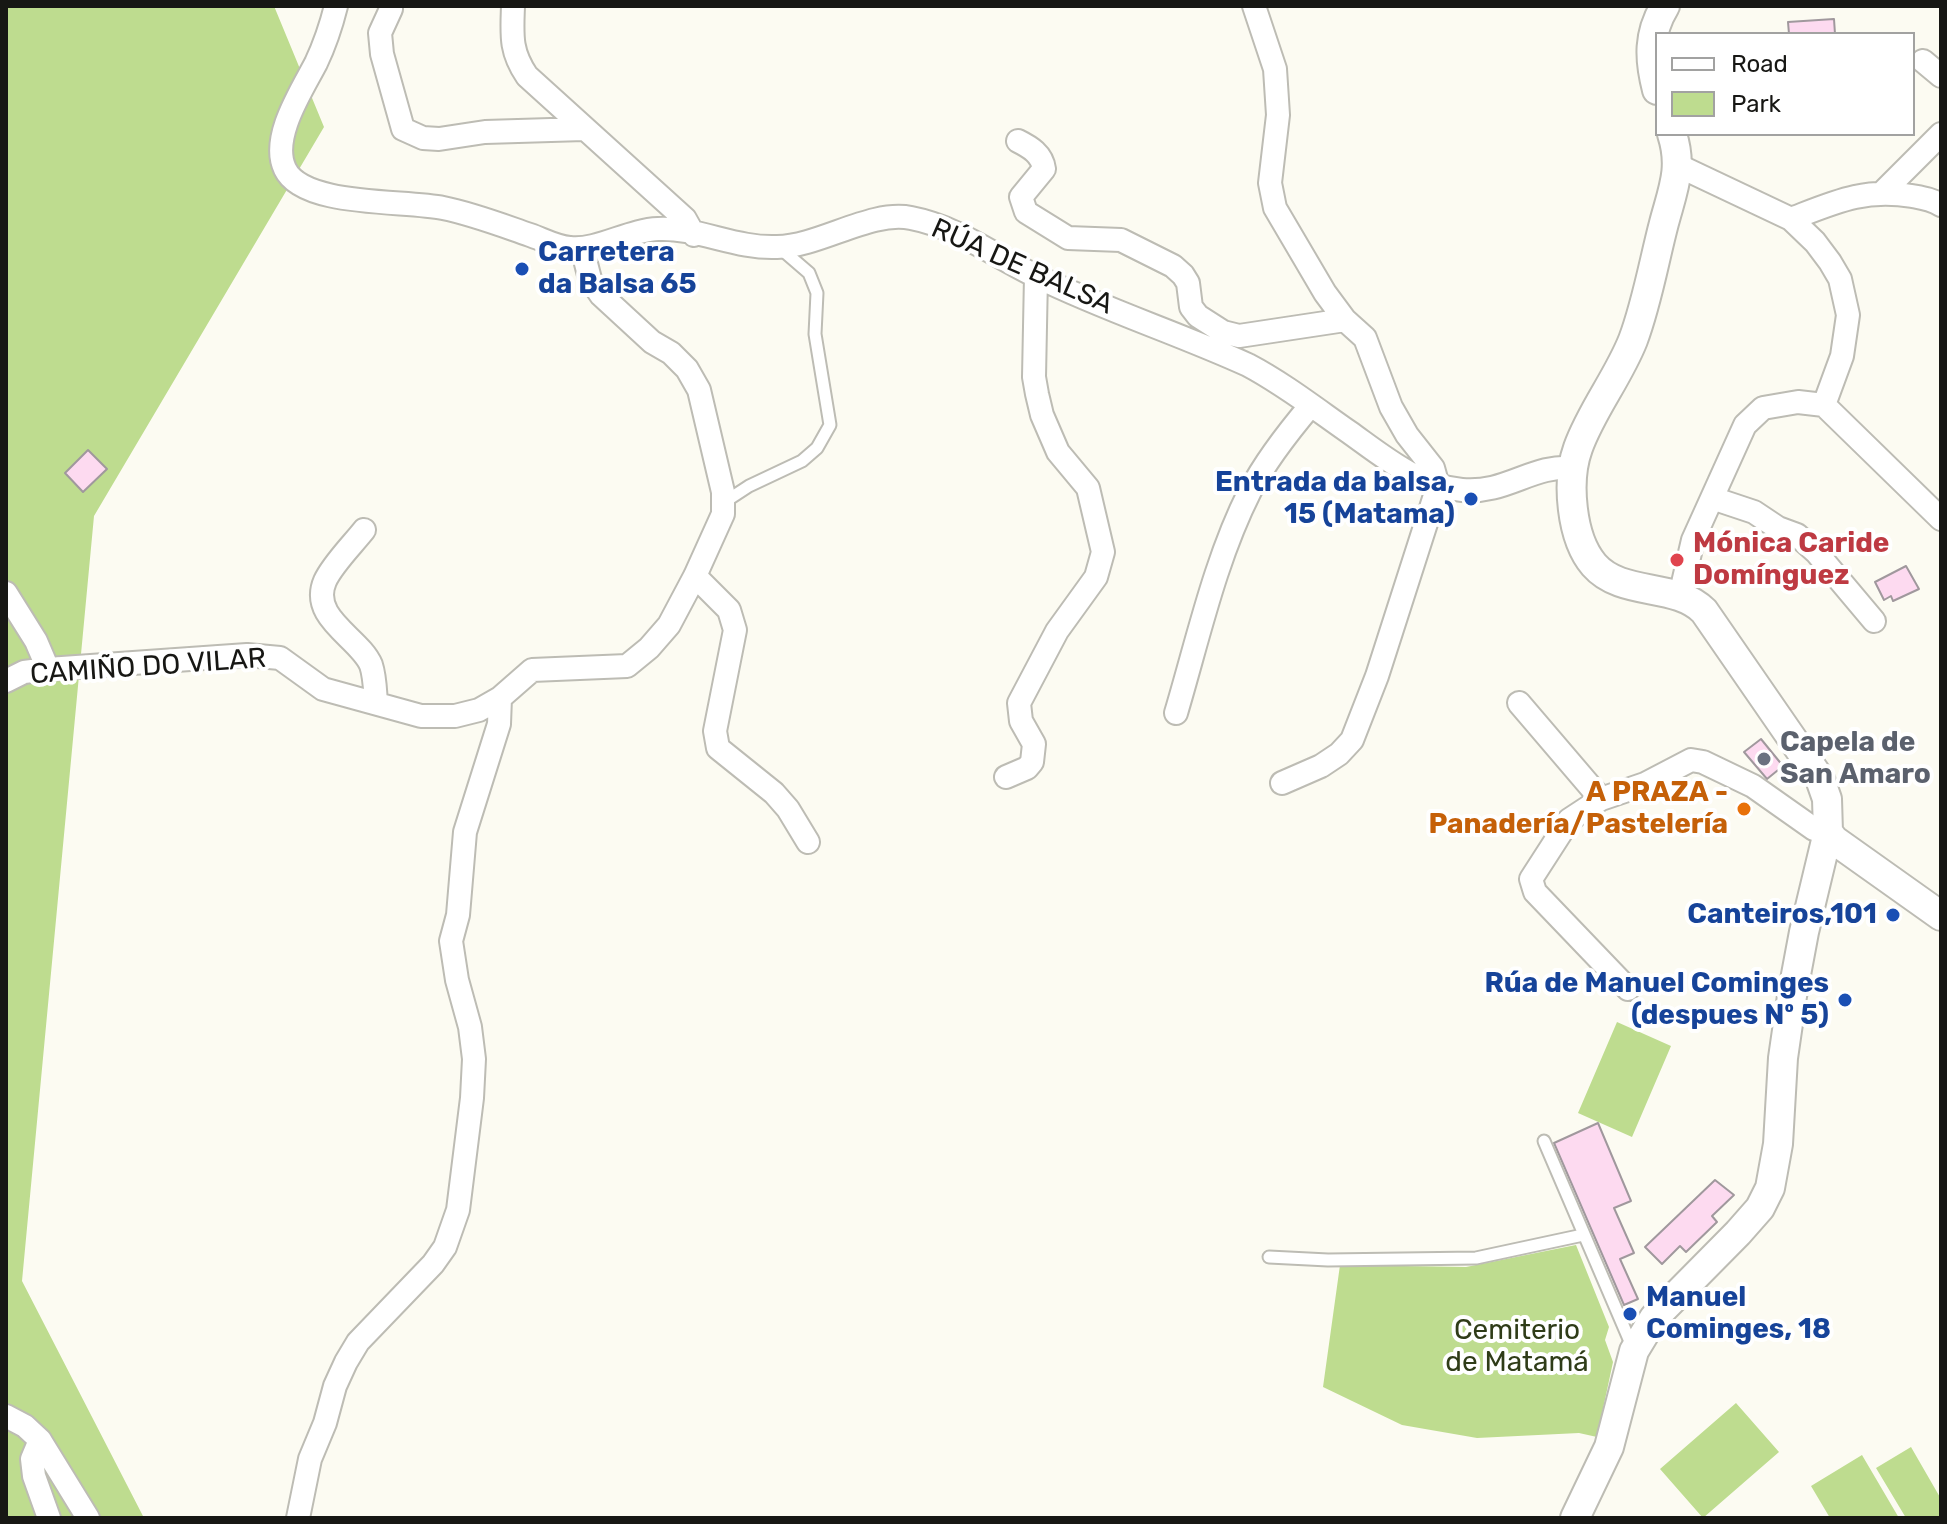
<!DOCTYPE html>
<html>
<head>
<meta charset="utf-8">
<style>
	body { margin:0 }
	#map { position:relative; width:1947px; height:1524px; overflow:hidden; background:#fcfbf2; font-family:Rubik,sans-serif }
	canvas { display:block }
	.frame { position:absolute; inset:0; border:8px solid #171714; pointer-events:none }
	.legend { position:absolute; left:1655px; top:32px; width:260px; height:104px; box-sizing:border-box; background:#fff; border:2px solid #a2a2a1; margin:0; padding:10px 14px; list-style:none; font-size:24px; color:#171714 }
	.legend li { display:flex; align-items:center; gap:16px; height:40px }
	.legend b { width:40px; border:2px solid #a2a2a1 }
</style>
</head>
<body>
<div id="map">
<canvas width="1947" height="1524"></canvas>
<div class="frame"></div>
<ul class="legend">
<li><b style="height:10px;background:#fff"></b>Road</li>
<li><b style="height:22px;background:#bedc8f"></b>Park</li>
</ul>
</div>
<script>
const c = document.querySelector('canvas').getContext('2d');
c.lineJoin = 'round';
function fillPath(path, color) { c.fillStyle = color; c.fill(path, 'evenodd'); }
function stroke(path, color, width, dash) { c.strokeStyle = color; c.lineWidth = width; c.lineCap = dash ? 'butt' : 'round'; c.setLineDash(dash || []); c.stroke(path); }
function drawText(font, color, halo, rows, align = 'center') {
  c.font = font + ' Rubik,sans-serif'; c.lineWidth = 8; c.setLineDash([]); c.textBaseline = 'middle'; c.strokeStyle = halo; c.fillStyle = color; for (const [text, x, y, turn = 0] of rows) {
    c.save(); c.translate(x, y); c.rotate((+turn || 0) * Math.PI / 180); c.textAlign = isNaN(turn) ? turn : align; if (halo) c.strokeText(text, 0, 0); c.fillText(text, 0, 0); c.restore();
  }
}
fillPath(new Path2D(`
	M6,6H274L324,127L94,516L22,1281L144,1518H6Z
	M1617,1022L1671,1046L1632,1137L1578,1113Z
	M1576,1245L1609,1327L1605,1340L1613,1362L1597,1437L1579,1433L1477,1438L1402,1425L1323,1387L1340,1265L1466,1267Z
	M1736,1403L1779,1452L1703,1518L1660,1469Z
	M1911,1447L1941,1499V1518H1906L1876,1468Z
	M1862,1455L1899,1518H1830L1811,1486Z`), '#bedc8f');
const building = new Path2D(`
	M1834,19L1835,34H1789L1788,22Z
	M88,450L107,469L83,492L65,473Z
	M1906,566L1919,589L1893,601L1891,596L1884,600L1875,582Z
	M1761,739L1783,766L1767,779L1744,752Z
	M1598,1123L1631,1201L1614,1208L1634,1253L1620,1259L1638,1299L1624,1305L1554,1143Z
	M1715,1180L1734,1195L1712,1216L1717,1222L1686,1252L1680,1246L1662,1264L1645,1247Z`);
fillPath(building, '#fddaf0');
stroke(building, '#a0989d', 2);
const service = new Path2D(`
	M723,503L749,486L802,461L817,448L830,425L815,334L817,293L809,273L780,248
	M1544,1141L1632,1346
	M1269,1257L1328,1260L1476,1258L1583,1235`);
const minor = new Path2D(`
	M336,6C331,26 325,44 316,63C302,90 270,138 285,169C303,207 404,200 443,208C473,214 501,225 530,235C542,239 556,247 570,248C597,251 629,230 658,229C697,227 736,249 777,247C821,246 870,210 911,218C958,227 994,256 1036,276C1105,310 1178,333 1248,365C1284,384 1316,409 1349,432C1384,457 1418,486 1462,490C1507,494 1532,464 1574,468
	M513,6C512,35 510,51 527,76L685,219L694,235
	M1254,6L1275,69L1278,115L1270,183L1275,208L1325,293L1345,320L1365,338L1391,407L1407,435L1433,468L1438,486L1377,676L1352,740L1339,754L1321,766L1282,783
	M391,9L380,33L382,54L403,129L423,138L439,139L485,132L584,129
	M1923,61L1941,76
	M1018,141C1030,147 1042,154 1044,169L1021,197L1026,212L1068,238L1121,240L1173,266L1183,275L1188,283L1191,307L1198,316L1223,332L1239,336L1345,320
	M1679,166L1791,219L1815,242L1830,262L1840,279L1848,315L1842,356L1824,405
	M1884,191L1941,134
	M1791,219C1835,202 1864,188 1912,196C1923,198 1931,199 1941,205
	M1712,498L1754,512L1778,528L1797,535L1816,552L1874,621
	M364,530C353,544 332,565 325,581C309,618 360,638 371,665C375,677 375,691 376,703
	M695,576L729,610L735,630L715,731L718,748L774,793L788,809L808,842
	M6,593L36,641L48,669
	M1680,596L1693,540L1745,425L1763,408L1798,402L1824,405L1941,519
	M6,681L24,672L48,669L247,655L280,658L323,689L421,716H455L479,710L500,698L532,670L627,666L649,648L669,625L695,576L723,514V492L699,390L687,369L671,353L652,342L601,295L590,279L582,248
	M1519,703L1601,799
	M1176,713C1198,639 1215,560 1250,491C1266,460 1289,431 1311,405
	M1006,777L1027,768L1032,762L1034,744L1021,721L1019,703L1057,631L1096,577L1103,552L1088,488L1058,452L1042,415L1037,394L1034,377L1036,276
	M1628,989L1535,892L1531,879L1569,820L1601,799L1645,784L1691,760L1703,762L1753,786L1814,829L1828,832
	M6,1416L25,1426L40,1440L32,1459L34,1476L49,1518
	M40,1440L88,1518
	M298,1518L310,1459L325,1423L335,1386L346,1362L358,1342L433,1264L445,1247L458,1210L472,1098L474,1059L470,1027L457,980L451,941L458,915L465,832L499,724L500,698`);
const tertiary = new Path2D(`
	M1657,90C1649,59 1648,34 1665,6
	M1828,832L1834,840L1941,916
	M1575,1518L1609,1447L1634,1351L1654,1318L1738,1233L1760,1208L1770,1188L1778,1144L1783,1058L1792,996L1804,932L1828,832L1827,799L1820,779L1704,611C1675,582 1622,597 1594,565C1571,538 1566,481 1578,448C1591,411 1618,378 1633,340C1647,303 1654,261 1664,223C1673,189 1683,168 1672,134`);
stroke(service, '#bdbcb4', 15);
stroke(minor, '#bdbcb4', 26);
stroke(tertiary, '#bdbcb4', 32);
stroke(service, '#fff', 11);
stroke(minor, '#fff', 22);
stroke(tertiary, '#fff', 28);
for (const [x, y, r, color] of [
	[522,269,8,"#1a4fb4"],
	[1471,499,8,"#1a4fb4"],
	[1677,560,8,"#e0444e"],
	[1764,759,8,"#6b7280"],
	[1744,809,8,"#e8710a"],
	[1893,915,8,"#1a4fb4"],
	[1845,1000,8,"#1a4fb4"],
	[1630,1314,8,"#1a4fb4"]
]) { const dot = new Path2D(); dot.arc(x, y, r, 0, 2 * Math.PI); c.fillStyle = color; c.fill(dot); stroke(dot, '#fff', 3); }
drawText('bold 28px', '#164399', '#fff', [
	["Carretera",538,253,"left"],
	["da Balsa 65",538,285,"left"],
	["Entrada da balsa,",1455,483],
	["15 (Matama)",1455,515],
	["Canteiros,101",1877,915],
	["Rúa de Manuel Cominges",1829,984],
	["(despues Nº 5)",1829,1016],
	["Manuel",1646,1298,"left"],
	["Cominges, 18",1646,1330,"left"]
], 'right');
drawText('28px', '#171714', '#fff', [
	["RÚA DE BALSA",1022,267,24],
	["CAMIÑO DO VILAR",148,667,-4]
]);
drawText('bold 28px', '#be3a42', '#fff', [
	["Mónica Caride",1693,544],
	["Domínguez",1693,576]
], 'left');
drawText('bold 28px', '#5b616d', '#fff', [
	["Capela de",1780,743],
	["San Amaro",1780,775]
], 'left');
drawText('bold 28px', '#c56008', '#fff', [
	["A PRAZA -",1728,793],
	["Panadería/Pastelería",1728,825]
], 'right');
drawText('28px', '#2f3c18', '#fff', [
	["Cemiterio",1517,1331],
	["de Matamá",1517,1363]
]);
</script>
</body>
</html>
